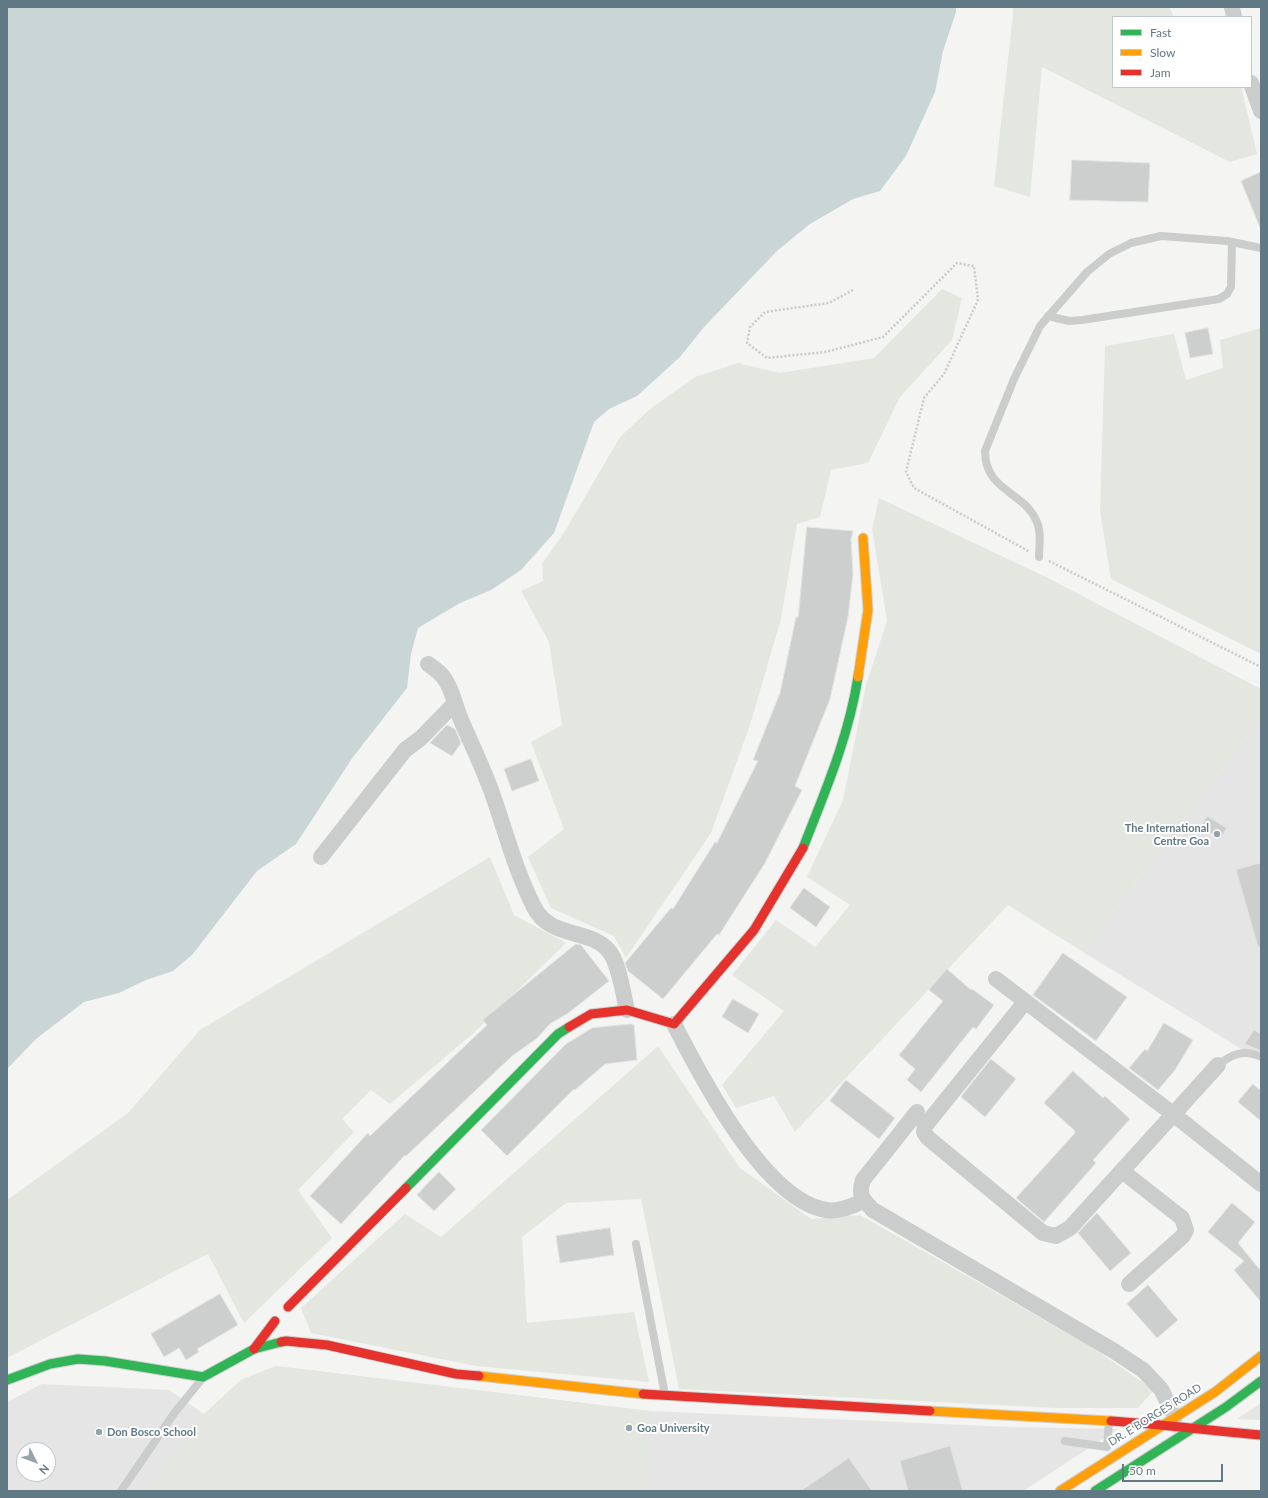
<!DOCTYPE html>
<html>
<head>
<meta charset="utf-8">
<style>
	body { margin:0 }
	#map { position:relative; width:1268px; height:1498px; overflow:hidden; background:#f4f4f2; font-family:Lato,sans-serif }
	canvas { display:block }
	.frame { position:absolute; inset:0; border:8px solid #617984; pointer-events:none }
	.legend { position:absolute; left:1112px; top:16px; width:140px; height:72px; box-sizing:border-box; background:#fff; border:1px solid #c0c9ce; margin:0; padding:5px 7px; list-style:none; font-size:12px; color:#617984 }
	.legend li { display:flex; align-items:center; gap:8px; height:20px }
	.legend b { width:20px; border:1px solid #c0c9ce }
	.north { position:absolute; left:16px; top:1442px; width:40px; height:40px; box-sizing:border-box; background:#fff; border:1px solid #c0c9ce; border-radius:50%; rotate:132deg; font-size:11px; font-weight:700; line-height:16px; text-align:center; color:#617984 }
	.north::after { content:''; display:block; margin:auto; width:14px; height:18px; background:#94a4aa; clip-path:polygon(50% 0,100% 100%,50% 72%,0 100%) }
	.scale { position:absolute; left:1122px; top:1464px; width:101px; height:18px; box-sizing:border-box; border:2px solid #617984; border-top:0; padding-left:5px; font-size:12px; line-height:14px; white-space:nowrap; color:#617984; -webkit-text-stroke:3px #fff; paint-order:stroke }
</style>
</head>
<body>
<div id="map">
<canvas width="1268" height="1498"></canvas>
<div class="frame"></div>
<ul class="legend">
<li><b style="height:5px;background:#30b455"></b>Fast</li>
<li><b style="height:5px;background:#ff9f0a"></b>Slow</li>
<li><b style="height:5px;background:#e5322d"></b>Jam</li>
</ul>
<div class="north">N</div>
<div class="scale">50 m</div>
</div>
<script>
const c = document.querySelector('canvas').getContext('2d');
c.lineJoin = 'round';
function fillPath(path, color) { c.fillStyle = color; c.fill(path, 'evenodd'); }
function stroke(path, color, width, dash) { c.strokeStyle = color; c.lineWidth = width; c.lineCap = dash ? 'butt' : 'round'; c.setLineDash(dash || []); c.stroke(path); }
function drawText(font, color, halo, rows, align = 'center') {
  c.font = font + ' Lato,sans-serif'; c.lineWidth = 4; c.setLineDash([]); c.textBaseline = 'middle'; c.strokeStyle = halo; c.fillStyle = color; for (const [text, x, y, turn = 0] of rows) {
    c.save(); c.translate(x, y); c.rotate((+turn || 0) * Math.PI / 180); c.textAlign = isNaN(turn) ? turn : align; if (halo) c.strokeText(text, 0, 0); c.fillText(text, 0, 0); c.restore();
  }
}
fillPath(new Path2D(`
	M1261,717V1061L1083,952Z
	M276,1366L650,1411L1010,1427L1118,1429L1023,1491H7V1402L42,1384L169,1390L204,1414L241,1380ZM24,1450H48V1474H24Z`), '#e4e5e4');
fillPath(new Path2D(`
	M1013,7H1169L1174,17H1113V87H1241L1257,154L1230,162L1042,67L1030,197L994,186L1013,14Z
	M942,289L962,298L952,340L900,397L868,463L831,470L820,517L797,524L781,619L750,725L711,833L626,958L614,936L551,908L528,857L564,829L531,742L562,725L549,642L521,591L543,581L542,564L565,531L620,437L650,409L695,377L738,363L780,373L874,358Z
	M1261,328V654L1111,579L1100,511L1105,346L1174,334L1186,380L1223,368L1220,340Z
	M879,498L1046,577L1261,689V717L1083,952L1008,905L795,1132L774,1096L736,1108L722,1085L784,1011L732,975L776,920L815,947L850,905L807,877L843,800L866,685L887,621L872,529Z
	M490,857L514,915L566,943L477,1030L390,1104L371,1090L342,1119L354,1132L298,1190L332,1238L244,1323L208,1254L7,1358V1200L128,1113L200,1030Z
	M658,1046L740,1168L811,1219L860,1215L1090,1346L1154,1390L1138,1408H1055L679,1389L641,1199L566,1203L522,1237L527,1323L634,1312L649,1382L476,1366L311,1333L301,1308L405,1214L441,1237Z
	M276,1366L650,1411L645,1491H149L204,1414L241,1380Z
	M1261,1403V1420L1237,1419Z`), '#e4e7e0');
fillPath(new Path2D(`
	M7,7H956V12L943,51L935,92L906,156L880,191L853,199L810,224L778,250L704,327L680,357L637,396L609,409L594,422L554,533L521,570L491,590L460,603L418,628L411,654L407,688L353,757L296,844L257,871L192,955L173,971L146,980L119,993L84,1002L36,1039L7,1069Z`), '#cad5d6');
const building = new Path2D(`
	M1072,160L1150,163L1148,202L1070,200Z
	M1261,172V230L1241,181Z
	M1208,328L1213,354L1190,358L1185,333Z
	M807,527L853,531L851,539L853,574L848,617L830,699L795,786L802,790L765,863L719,935L717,934L663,999L628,971L625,963L671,908L673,909L715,842L717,843L758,761L753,760L780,693L796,617H798Z
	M447,725L455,729L461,743L452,756L430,743Z
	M531,759L539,781L512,791L504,769Z
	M1207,816L1227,828L1220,839L1201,827Z
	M1261,863V947H1258L1236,870Z
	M804,888L830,907L816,927L790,908Z
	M576,944L581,945L609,981L567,1014L551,1023L536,1039L512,1056L406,1156L405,1155L341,1224L310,1196L368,1133L370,1136L487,1025L483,1020Z
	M1063,953L1127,997L1096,1041L1033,995Z
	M947,969L971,990L972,989L994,1005L976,1029L973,1027L921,1092L907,1080L915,1069L899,1055L943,1001L929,990Z
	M733,999L759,1014L748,1033L722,1017Z
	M1164,1023L1193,1040L1175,1070L1158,1090L1129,1068L1145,1049L1147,1051Z
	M631,1024L634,1025L637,1060L605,1064L575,1090L574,1089L507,1156L481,1130L566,1044L592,1028Z
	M1254,1030L1261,1034V1051L1245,1044Z
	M991,1059L1016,1079L985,1117L961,1097Z
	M1073,1071L1103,1098L1105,1096L1130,1119L1093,1160L1096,1163L1044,1222L1016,1198L1075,1133L1074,1130L1044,1103Z
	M846,1080L895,1118L879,1139L830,1101Z
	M1253,1084L1261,1091V1121L1238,1102Z
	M439,1172L456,1189L434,1211L417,1195Z
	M1232,1203L1255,1222L1238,1243L1261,1271V1302L1234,1270L1244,1261L1208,1232Z
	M1097,1213L1131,1253L1110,1271L1078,1233Z
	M610,1228L614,1255L560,1263L556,1236Z
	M1148,1285L1178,1320L1157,1338L1127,1304Z
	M220,1294L238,1325L197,1349L199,1352L186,1360L179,1348L164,1357L151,1334Z
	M950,1446L963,1491H908L900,1461Z
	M849,1458L872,1491H801Z`);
fillPath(building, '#cdcfce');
stroke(building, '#e3e3e2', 1);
const fast = new Path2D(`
	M803,848C825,792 849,736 858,677
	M406,1188L558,1034L569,1027
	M7,1380L50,1364L78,1359L105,1361L203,1377L254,1349L281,1342
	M1095,1491L1226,1407L1261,1381`);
const slow = new Path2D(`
	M858,677L868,610L863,538
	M479,1376L643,1394
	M930,1411L1111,1421
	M1060,1491L1215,1392L1261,1356`);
const jam = new Path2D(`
	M569,1027L591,1014L627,1010L674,1024L754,930L803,848
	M288,1307L406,1188
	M281,1342L286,1341L327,1345L456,1374L479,1376
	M254,1349L275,1321
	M643,1394L930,1411
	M1111,1421C1161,1424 1211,1431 1261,1435`);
stroke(fast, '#d0d2d2', 11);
stroke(slow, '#d0d2d2', 11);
stroke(jam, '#d0d2d2', 11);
stroke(new Path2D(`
	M853,290L829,303L765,312L750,327L747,343L767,358L825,352L883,337L957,263L974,266L978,300L944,374L924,398L906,472L914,488L1030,552
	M1049,561L1261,667`), '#cacacb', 2.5, [2, 2]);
stroke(new Path2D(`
	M1048,316L1069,321L1082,320L1219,299L1227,294L1231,287L1232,242
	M1039,557C1039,546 1042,531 1036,520C1023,491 985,491 985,451L1014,379L1040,326L1087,272L1109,254L1131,243L1161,236L1227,241L1261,248
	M1218,1065C1232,1054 1244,1049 1261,1057
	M636,1244L665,1395
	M1065,1441L1107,1447L1109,1421
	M121,1491L175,1412L202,1379`), '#cbcdcd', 8);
stroke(new Path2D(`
	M1232,7L1234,17
	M1251,83L1261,111
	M428,664C434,668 440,672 444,678C453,690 455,706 461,720C471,743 482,766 491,790C505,829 515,870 534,907C550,939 589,928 608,950C619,961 623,994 627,1010
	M321,857L405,750L421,738L455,703
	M996,979L1173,1114L1261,1184
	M1025,1002L925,1126L924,1132L928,1138L1043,1233L1056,1236L1070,1228L1218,1065
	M674,1024C700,1075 764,1200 826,1210C840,1212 851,1206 863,1201
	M917,1112L863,1180C858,1195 862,1199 873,1210L1114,1351L1143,1370L1161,1389L1175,1417
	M1122,1171L1182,1218L1186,1230L1183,1236L1129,1284`), '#cbcdcd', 16);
stroke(fast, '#30b455', 9);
stroke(slow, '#ff9f0a', 9);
stroke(jam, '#e5322d', 9);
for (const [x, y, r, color] of [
	[1217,834,4,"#94a4aa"],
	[629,1428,4,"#94a4aa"],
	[99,1432,4,"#94a4aa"]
]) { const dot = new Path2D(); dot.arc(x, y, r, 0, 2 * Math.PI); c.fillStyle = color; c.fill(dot); stroke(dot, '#fff', 1.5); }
drawText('bold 11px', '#617984', '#fff', [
	["The International",1209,828,"right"],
	["Centre Goa",1209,841,"right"],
	["Goa University",637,1428],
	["Don Bosco School",107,1432]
], 'left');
drawText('11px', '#617984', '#fff', [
	["DR. E BORGES ROAD",1155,1415,-32]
]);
</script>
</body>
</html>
